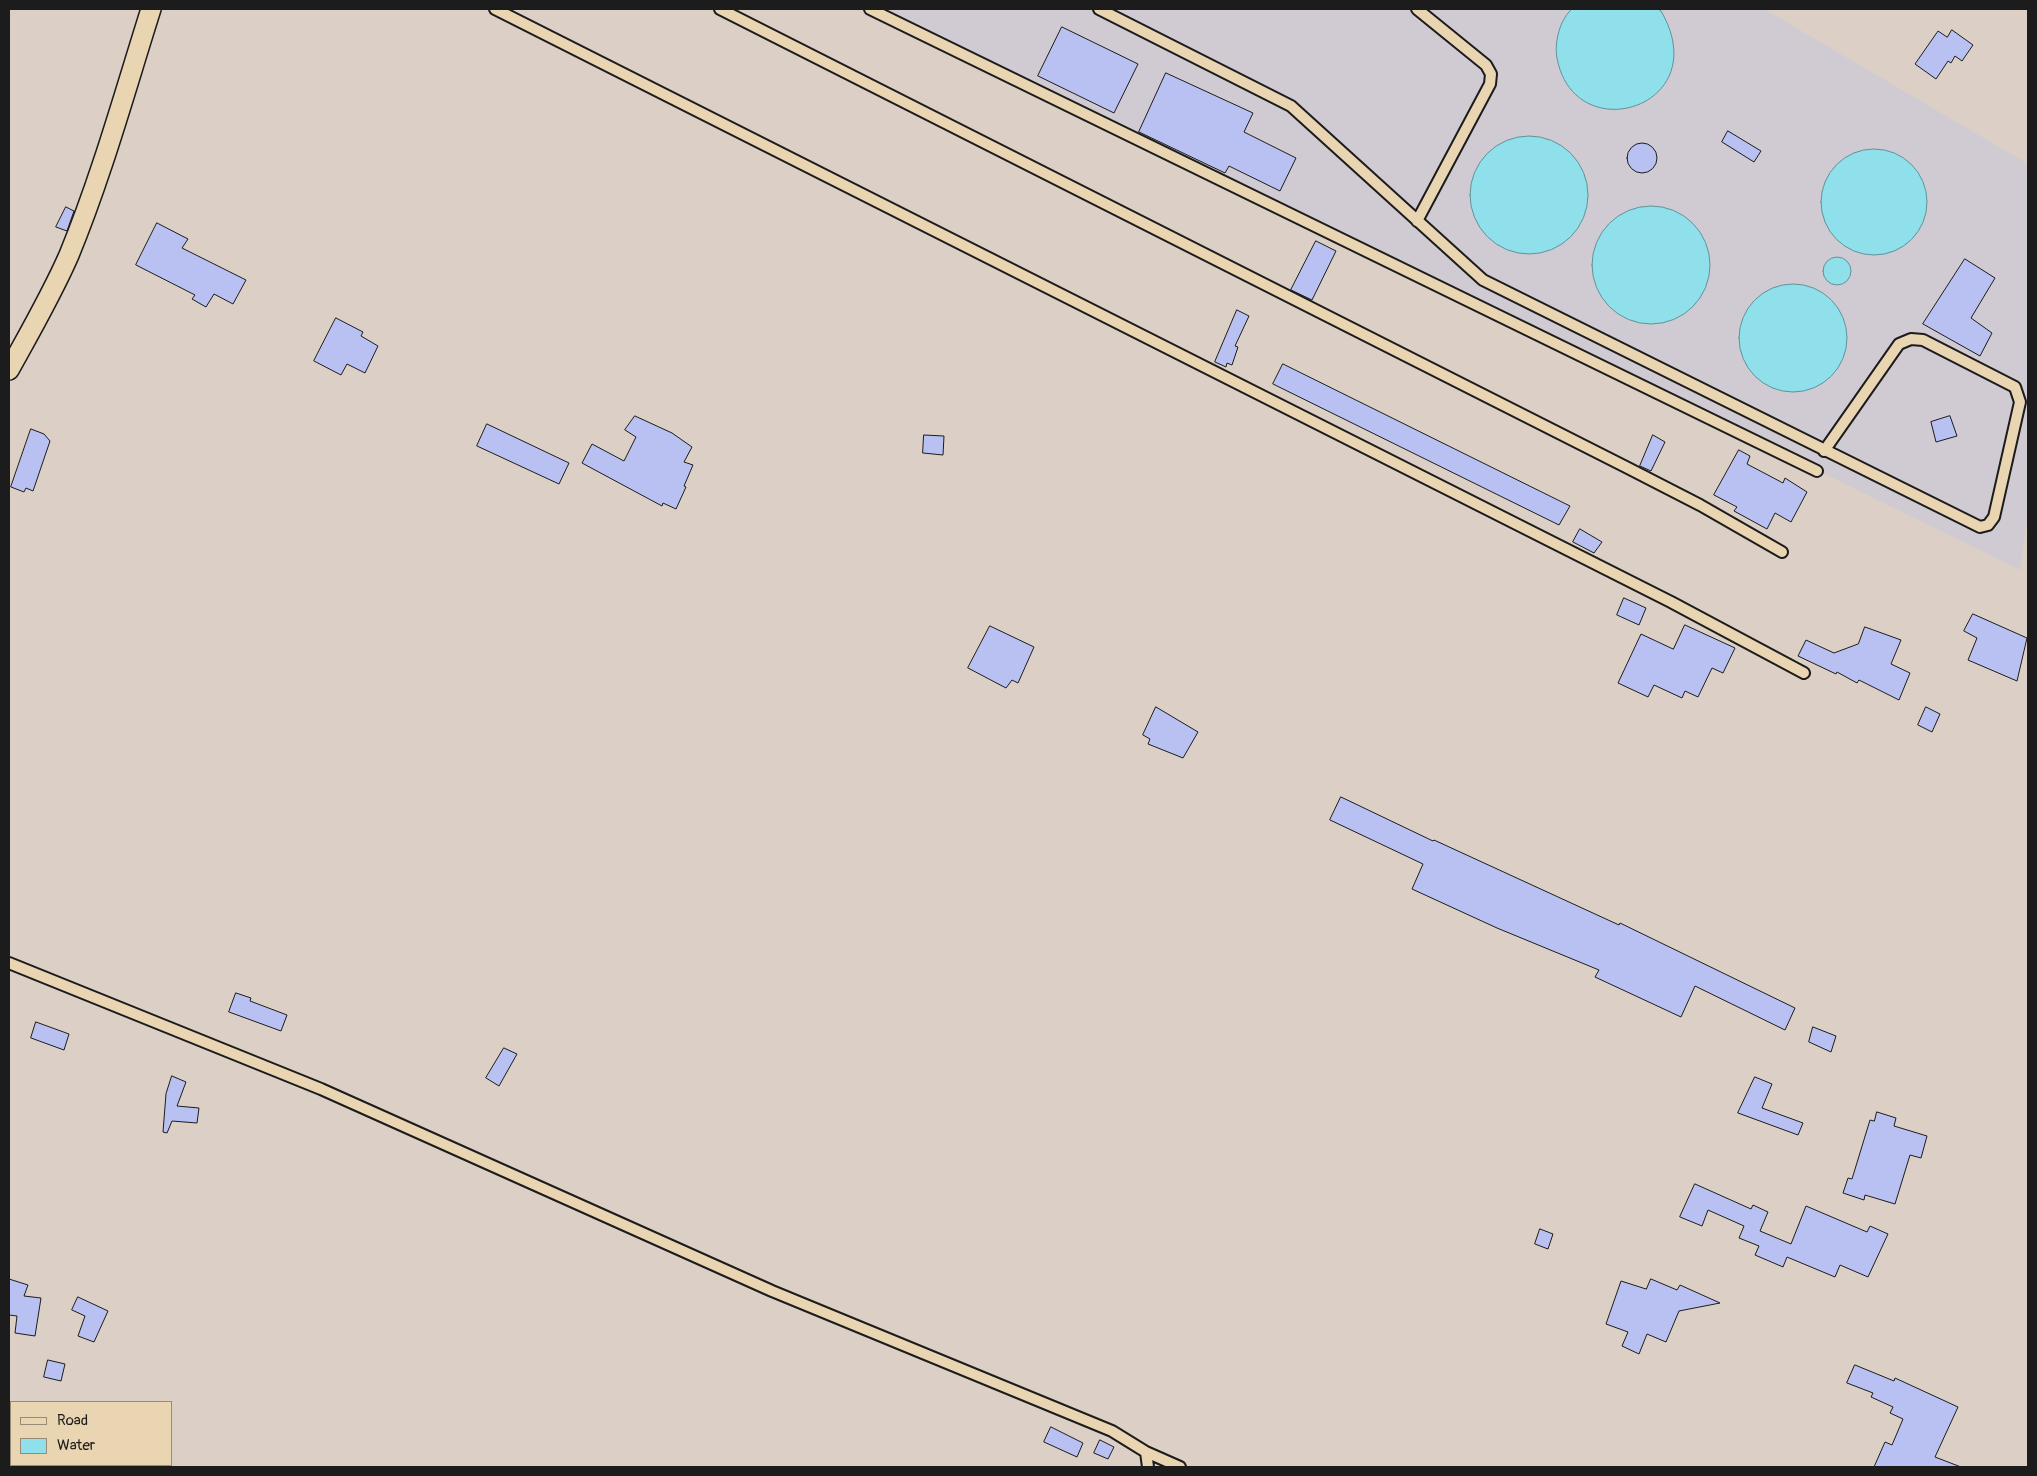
<!DOCTYPE html>
<html>
<head>
<meta charset="utf-8">
<style>
	body { margin:0 }
	#map { position:relative; width:2037px; height:1476px; overflow:hidden; background:#dbcfc6; font-family:Pangolin,sans-serif }
	canvas { display:block }
	.frame { position:absolute; inset:0; border:10px solid #1c1c1c; pointer-events:none }
	.legend { position:absolute; left:10px; top:1401px; width:162px; height:65px; box-sizing:border-box; background:#ead5b3; border:1px solid #988b77; margin:0; padding:6px 9px; list-style:none; font-size:15px; color:#1c1c1c }
	.legend li { display:flex; align-items:center; gap:10px; height:25px }
	.legend b { width:25px; border:1px solid #988b77 }
</style>
</head>
<body>
<div id="map">
<canvas width="2037" height="1476"></canvas>
<div class="frame"></div>
<ul class="legend">
<li><b style="height:6px;background:#ead5b3"></b>Road</li>
<li><b style="height:14px;background:#8fe0ea"></b>Water</li>
</ul>
</div>
<script>
const c = document.querySelector('canvas').getContext('2d');
c.lineJoin = 'round';
function fillPath(path, color) { c.fillStyle = color; c.fill(path, 'evenodd'); }
function stroke(path, color, width, dash) { c.strokeStyle = color; c.lineWidth = width; c.lineCap = dash ? 'butt' : 'round'; c.setLineDash(dash || []); c.stroke(path); }
fillPath(new Path2D(`
	M879,9H1764L2028,164V509L2020,570Z`), '#d0cbd3');
const water = new Path2D(`
	M1572,9H1658L1661,11C1717,107 1574,151 1557,58C1554,42 1560,19 1572,9Z
	M1470 195a59 59 0 1 1 118 0a59 59 0 1 1-118 0Z
	M1821 202a53 53 0 1 1 106 0a53 53 0 1 1-106 0Z
	M1592 265a59 59 0 1 1 118 0a59 59 0 1 1-118 0Z
	M1823 271a14 14 0 1 1 28 0a14 14 0 1 1-28 0Z
	M1739 338a54 54 0 1 1 108 0a54 54 0 1 1-108 0Z`);
fillPath(water, '#8fe0ea');
stroke(water, '#619298', 1);
const building = new Path2D(`
	M1062,27L1138,64L1114,113L1038,76Z
	M1952,30L1973,45L1962,61L1955,56L1951,63L1948,61L1936,79L1915,64L1938,31L1947,37Z
	M1166,73L1253,113L1244,132L1296,158L1280,191L1229,166L1225,173L1139,132Z
	M1728,131L1761,151L1754,162L1722,142Z
	M1627 158a15 15 0 1 1 30 0a15 15 0 1 1-30 0Z
	M66,207L74,211L67,231L56,227Z
	M157,223L188,239L182,248L246,280L233,304L214,294L206,307L192,299L195,295L136,265Z
	M1316,241L1336,251L1312,300L1291,290Z
	M1965,259L1995,278L1971,318L1992,333L1980,356L1923,324Z
	M1237,310L1249,316L1235,346L1238,347L1232,365L1227,363L1226,367L1215,362Z
	M336,318L363,332L361,336L378,346L365,373L347,364L341,375L314,361Z
	M1283,364L1570,506L1559,525L1273,384Z
	M635,416L672,433L692,447L684,462L693,465L684,486L686,487L676,509L663,503L662,506L582,463L592,444L624,461L636,437L625,430Z
	M1950,416L1957,436L1936,442L1931,422Z
	M487,424L569,463L559,484L477,446Z
	M31,429L44,434L50,441L33,491L26,488L24,492L11,487Z
	M924,435L944,436L943,455L923,453Z
	M1653,435L1665,442L1651,471L1640,466Z
	M1739,450L1750,456L1747,464L1783,483L1785,478L1807,492L1791,522L1775,513L1767,529L1734,511L1737,507L1714,495Z
	M1580,529L1602,542L1594,553L1573,542Z
	M1624,598L1646,608L1639,625L1617,615Z
	M1973,614L2027,638L2017,681L1968,660L1977,638L1964,631Z
	M1685,625L1735,648L1723,673L1712,668L1698,697L1685,691L1682,698L1654,685L1648,697L1618,683L1641,634L1673,649Z
	M990,626L1034,647L1018,683L1012,680L1006,688L968,668Z
	M1865,627L1901,640L1891,664L1910,673L1899,700L1859,680L1857,683L1837,672L1836,674L1798,656L1806,640L1834,653L1858,644Z
	M1156,707L1198,732L1183,758L1148,744L1150,739L1143,735Z
	M1926,707L1940,714L1932,732L1918,725Z
	M1341,797L1433,841L1434,840L1619,925L1620,923L1795,1008L1785,1030L1695,986L1681,1017L1595,977L1599,970L1497,928L1412,889L1423,864L1330,820Z
	M236,993L251,998L250,1001L287,1015L281,1031L229,1012Z
	M36,1022L69,1034L64,1050L31,1038Z
	M1813,1027L1836,1036L1831,1052L1809,1042Z
	M504,1048L517,1054L499,1086L486,1078Z
	M172,1076L186,1082L177,1106L199,1108L197,1123L172,1121L167,1133L163,1132L166,1094Z
	M1755,1077L1772,1084L1762,1108L1803,1123L1798,1135L1738,1113Z
	M1877,1112L1896,1118L1894,1126L1927,1136L1921,1158L1910,1155L1895,1204L1865,1195L1864,1200L1843,1193L1848,1178L1852,1179L1870,1120L1874,1121Z
	M1695,1184L1751,1209L1753,1205L1768,1212L1760,1231L1791,1244L1806,1206L1867,1232L1870,1226L1888,1234L1868,1277L1840,1265L1835,1277L1787,1257L1783,1267L1755,1255L1759,1246L1739,1238L1744,1226L1708,1210L1702,1226L1680,1217Z
	M1540,1229L1553,1234L1548,1249L1535,1244Z
	M9,1279L28,1285L24,1296L41,1298L35,1336L15,1333L17,1316L9,1315Z
	M1651,1279L1677,1290L1680,1285L1720,1303L1679,1311L1666,1342L1647,1334L1639,1354L1622,1346L1628,1332L1606,1324L1621,1281L1646,1289Z
	M78,1297L108,1311L94,1342L78,1336L85,1316L72,1310Z
	M48,1360L65,1364L61,1381L44,1377Z
	M1855,1365L1894,1381L1895,1378L1958,1407L1935,1457L1961,1467H1874L1885,1442L1892,1445L1903,1419L1890,1413L1893,1407L1871,1397L1873,1393L1847,1383Z
	M1051,1427L1083,1443L1077,1457L1044,1442Z
	M1100,1440L1114,1447L1108,1459L1094,1453Z`);
fillPath(building, '#b8c1f2');
stroke(building, '#1c1c1c', 1);
const service = new Path2D(`
	M495,9L1671,602L1804,673
	M720,9L1624,466L1700,505L1782,552
	M870,9L1817,471
	M1099,9L1291,106L1483,280L1980,527L1988,525L1994,517L2020,402L2015,387L1923,340L1911,339L1899,344L1824,451
	M1417,9L1486,65L1491,74L1490,84L1417,221
	M9,963L321,1089L772,1291L1112,1431L1146,1452L1180,1467
	M1146,1452L1148,1467`);
const minor = new Path2D(`
	M9,370C30,332 52,294 69,255C102,175 125,91 151,9`);
stroke(service, '#1c1c1c', 14);
stroke(minor, '#1c1c1c', 22);
stroke(service, '#ead5b3', 10);
stroke(minor, '#ead5b3', 19);
</script>
</body>
</html>
